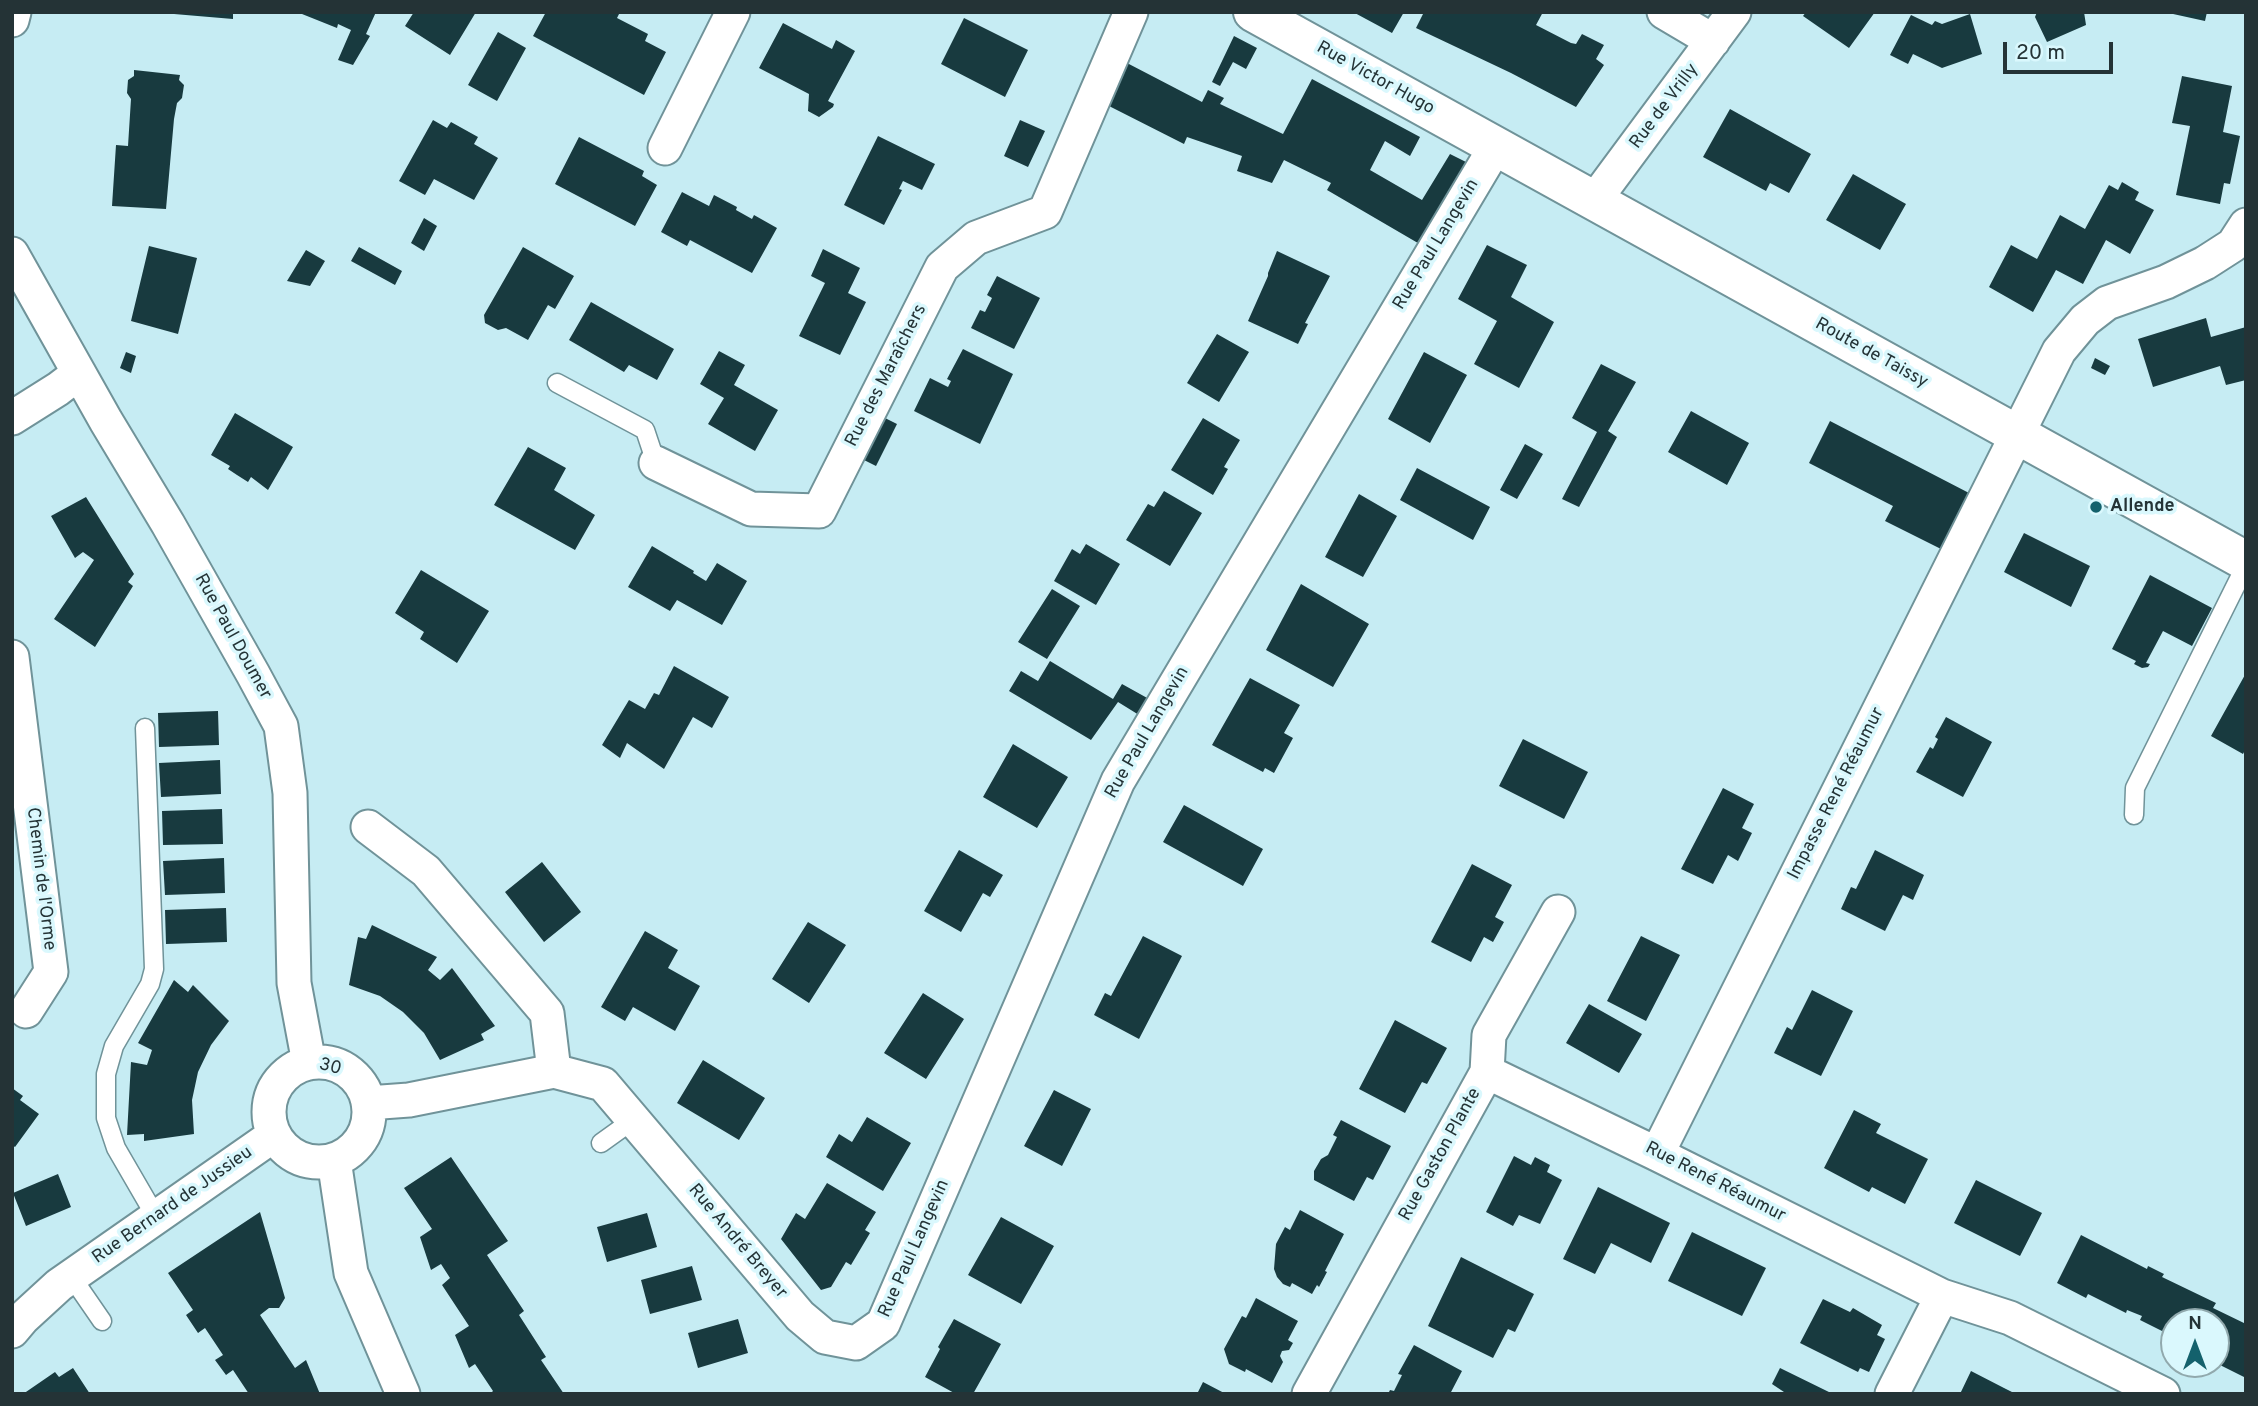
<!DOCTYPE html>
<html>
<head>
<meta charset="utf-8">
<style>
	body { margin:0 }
	#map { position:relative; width:2258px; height:1406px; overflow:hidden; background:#c6ecf3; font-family:Overpass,sans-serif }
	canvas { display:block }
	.frame { position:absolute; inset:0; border:14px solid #243336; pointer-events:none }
	.north { position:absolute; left:2160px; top:1308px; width:70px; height:70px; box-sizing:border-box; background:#daf8fd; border:2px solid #91a9ad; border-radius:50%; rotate:0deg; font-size:19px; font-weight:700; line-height:28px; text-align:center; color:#243336 }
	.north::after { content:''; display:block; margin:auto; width:24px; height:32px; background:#14616c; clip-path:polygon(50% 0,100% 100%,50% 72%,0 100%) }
	.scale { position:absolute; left:2003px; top:42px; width:110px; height:32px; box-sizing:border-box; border:4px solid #243336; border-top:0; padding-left:9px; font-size:21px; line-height:24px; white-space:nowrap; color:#243336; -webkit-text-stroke:5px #daf8fd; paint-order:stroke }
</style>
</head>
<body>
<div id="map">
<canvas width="2258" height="1406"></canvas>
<div class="frame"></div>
<div class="north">N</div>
<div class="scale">20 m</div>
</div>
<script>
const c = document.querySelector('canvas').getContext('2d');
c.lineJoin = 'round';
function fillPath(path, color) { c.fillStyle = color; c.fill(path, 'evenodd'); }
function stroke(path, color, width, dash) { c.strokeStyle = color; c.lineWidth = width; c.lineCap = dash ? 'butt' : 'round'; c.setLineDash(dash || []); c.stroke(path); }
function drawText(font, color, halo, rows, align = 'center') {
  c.font = font + ' Overpass,sans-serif'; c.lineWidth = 7; c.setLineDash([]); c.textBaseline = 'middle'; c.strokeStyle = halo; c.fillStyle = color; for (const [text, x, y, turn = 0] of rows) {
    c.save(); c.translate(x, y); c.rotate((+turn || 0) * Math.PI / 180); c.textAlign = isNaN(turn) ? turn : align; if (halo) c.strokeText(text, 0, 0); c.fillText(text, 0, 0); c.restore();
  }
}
fillPath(new Path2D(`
	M174,12H233V19L174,14Z
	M297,12H376L366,34L370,36L353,65L338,60L351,30L338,24L337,28Z
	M414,12H476L450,55L405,26Z
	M546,12H620L617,18L648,34L645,41L666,52L644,95L533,36Z
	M1353,12H1404L1392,33Z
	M1424,12H1543L1536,25L1571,43L1576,44L1582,34L1604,45L1596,59L1604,65L1576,107L1511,73L1416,28Z
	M1806,12H1875L1849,48L1803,16Z
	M2037,12H2084L2086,25L2047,42L2035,17Z
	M2164,12H2207L2205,21Z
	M1970,14L1982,54L1942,68L1913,54L1908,64L1890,55L1911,15L1932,25L1935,21L1942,24Z
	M964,18L1028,50L1005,97L941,64Z
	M783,23L832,49L836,40L855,51L828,101L834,104L833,107L819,117L808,111L809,94L759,68Z
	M498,32L526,48L497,101L468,85Z
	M1234,36L1257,48L1246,69L1233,62L1220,86L1212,82Z
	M1127,63L1202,102L1208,90L1224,98L1220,104L1283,134L1312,79L1420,137L1410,156L1385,141L1370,170L1422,200L1450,154L1472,165L1423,246L1327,190L1331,183L1284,160L1272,183L1237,171L1242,156L1187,137L1184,144L1109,106Z
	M134,70L180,75L179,80L184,85L182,98L177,103L174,119L166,209L112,206L116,145L128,146L131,99L127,93L128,80L134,76Z
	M2182,76L2232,86L2223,132L2240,136L2230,184L2224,183L2220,204L2176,195L2190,126L2172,123Z
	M1730,109L1811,154L1789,193L1770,183L1766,191L1703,157Z
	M433,120L447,128L451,122L478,137L474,144L498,158L474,200L434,179L425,195L399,181Z
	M1020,120L1045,131L1028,167L1004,156Z
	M878,136L935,164L922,190L903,181L899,189L902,190L884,225L844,205Z
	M579,137L644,171L642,176L657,185L635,226L555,184Z
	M1853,174L1906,204L1880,250L1826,220Z
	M2122,182L2139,192L2135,200L2154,210L2130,254L2106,240L2083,284L2056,270L2033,312L1989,287L2011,245L2037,259L2060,215L2085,229L2109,185L2118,190Z
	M682,192L709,206L714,195L737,207L736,210L752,219L754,215L777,228L752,273L690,240L687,246L661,232Z
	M424,218L437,226L424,251L411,243Z
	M1487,245L1527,265L1511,297L1554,322L1519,388L1474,364L1497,321L1458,299Z
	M149,246L197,258L178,334L131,321Z
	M359,247L402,271L395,285L351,261Z
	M523,247L574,276L555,309L548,305L528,340L506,328L498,330L485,323L484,315Z
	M823,249L860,268L848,293L866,302L840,355L799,336L825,283L811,276Z
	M306,250L325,261L310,286L287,281Z
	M1277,251L1330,276L1305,323L1308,324L1298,344L1248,321L1268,276V273Z
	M997,276L1040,298L1014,349L971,328L980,310L985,312L992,298L987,295Z
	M591,302L674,349L657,380L629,365L624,372L569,340Z
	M2206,318L2211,337L2246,327V380L2226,385L2220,366L2153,387L2138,339Z
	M1217,334L1249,352L1219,402L1187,383Z
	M963,349L1013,374L980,444L914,411L930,378L948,387L951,381L947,379Z
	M719,351L745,365L734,385L778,410L755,451L708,424L724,398L700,384Z
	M126,352L136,356L131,373L120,368Z
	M1424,352L1467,375L1430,443L1388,419Z
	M2095,358L2110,366L2105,375L2091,368Z
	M1601,364L1636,382L1608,431L1617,437L1579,507L1562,499L1597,432L1572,418Z
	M1691,411L1749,443L1727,485L1668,452Z
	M235,413L293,447L268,490L251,477L248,482L237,475L228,469L230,466L211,455Z
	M885,418L897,424L876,466L864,460Z
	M1203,418L1240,440L1224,467L1228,469L1213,495L1171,470Z
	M1830,421L1969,493L1941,549L1885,521L1893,506L1809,463Z
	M1525,444L1543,454L1517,499L1500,490Z
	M528,447L566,468L554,490L595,515L575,550L494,505Z
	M1417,468L1490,507L1473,540L1400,500Z
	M1164,491L1202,513L1170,566L1126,540L1148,504L1154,507Z
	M1359,494L1397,516L1363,577L1325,557Z
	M86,497L134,574L128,582L133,586L95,647L54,619L94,560L83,552L75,558L51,516Z
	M2024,533L2090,566L2071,607L2004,572Z
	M1086,544L1120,564L1096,605L1054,581L1072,549L1080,554Z
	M652,546L694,571L693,573L706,581L717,563L747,581L722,625L677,600L670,611L628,587Z
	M421,570L489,611L457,663L420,639L424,632L395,613Z
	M2150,575L2212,608L2192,646L2163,631L2146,663L2150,664L2148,667L2142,668L2134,664L2136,661L2112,649Z
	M1301,584L1369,624L1333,687L1266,650Z
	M1052,589L1080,606L1047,659L1018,642Z
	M1050,661L1113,699L1122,684L1149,699L1139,715L1118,702L1091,740L1009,691L1021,671L1038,681Z
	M674,666L729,697L712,728L693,717L664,769L627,743L620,758L602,745L629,700L645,709L654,693L659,695Z
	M2246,673V748L2243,754L2211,736Z
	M1250,678L1300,705L1284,733L1293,738L1274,773L1265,768L1263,772L1212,745Z
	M218,711L219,745L159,747L158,713Z
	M1946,717L1992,742L1963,797L1916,772L1930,747L1933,749L1938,739L1935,737Z
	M1523,739L1588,772L1564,819L1499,786Z
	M1013,744L1068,777L1037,828L983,797Z
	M220,760L221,794L161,797L159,763Z
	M1723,788L1754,804L1742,828L1752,833L1738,861L1728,855L1713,884L1681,869Z
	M1184,805L1263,849L1243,886L1163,842Z
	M222,809L223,844L163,845L162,811Z
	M959,850L1003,875L990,897L983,893L961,932L924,911Z
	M1875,850L1924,875L1913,900L1903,895L1885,931L1841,909L1851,887L1856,889Z
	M224,858L225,893L165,895L163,861Z
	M542,862L581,912L544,942L505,892Z
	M1472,864L1512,885L1495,917L1504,922L1493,942L1484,937L1471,962L1431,942Z
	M226,908L227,942L166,944L165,910Z
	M808,922L846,945L809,1003L772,979Z
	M372,925L437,957L428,970L440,980L452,968L495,1026L481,1034L484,1040L440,1060L424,1033L403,1012L380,996L349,985L358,937L366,939Z
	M645,931L678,950L668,968L700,986L675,1031L633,1007L625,1021L601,1007Z
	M1143,936L1182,956L1139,1039L1094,1015L1105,993L1111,996Z
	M1641,936L1680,955L1646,1021L1607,1001Z
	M174,980L188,992L193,985L229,1021L211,1045L198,1072L192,1100L194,1134L144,1141V1134L127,1135L131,1062L147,1065L152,1050L138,1043Z
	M1812,990L1853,1011L1821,1076L1774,1053L1787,1027L1792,1030Z
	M923,993L964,1019L926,1079L884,1053Z
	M1589,1004L1642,1034L1619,1073L1566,1043Z
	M1395,1020L1447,1048L1427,1084L1422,1082L1405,1113L1359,1089Z
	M703,1060L765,1098L739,1140L677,1103Z
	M12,1088L23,1096L20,1100L39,1114L15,1147L12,1145Z
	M1054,1090L1091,1109L1062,1166L1024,1146Z
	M1854,1110L1881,1124L1876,1133L1928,1159L1905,1204L1872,1187L1869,1192L1824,1168Z
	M867,1117L911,1143L883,1191L826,1157L839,1134L852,1142Z
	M1341,1120L1391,1146L1373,1180L1367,1177L1354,1201L1314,1180V1171L1321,1159L1328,1155L1337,1137L1333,1135Z
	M1514,1156L1531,1165L1535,1157L1550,1165L1547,1172L1562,1180L1540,1224L1519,1215L1513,1226L1486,1212Z
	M451,1157L508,1241L487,1255L524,1311L519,1315L546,1357L541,1360L564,1394H490L493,1391L475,1364L469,1368L455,1335L469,1326L442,1285L450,1278L441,1264L431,1270L420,1237L432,1229L404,1188Z
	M58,1174L71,1207L26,1226L13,1193Z
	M1976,1180L2042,1213L2020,1256L1954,1223Z
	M827,1183L876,1212L865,1230L870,1233L851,1265L846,1262L831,1287L821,1290L781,1239L796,1213L805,1219Z
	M1598,1187L1670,1223L1651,1263L1611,1243L1595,1274L1563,1259Z
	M1300,1210L1344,1234L1325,1271L1327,1272L1319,1287L1317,1285L1312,1294L1292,1283L1290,1287L1283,1284L1277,1277L1274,1269L1276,1244L1285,1227L1290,1230Z
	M260,1212L285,1298L279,1308H269L260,1315L295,1368L306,1360L320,1394H249L233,1370L226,1375L215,1360L223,1355L205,1328L198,1333L186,1315L193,1310L168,1273Z
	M647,1213L657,1247L607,1262L597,1227Z
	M1001,1217L1054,1246L1021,1304L968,1275Z
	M1692,1232L1766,1268L1742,1316L1668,1281Z
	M2081,1235L2147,1269L2148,1266L2164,1274L2162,1277L2216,1303L2213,1308L2246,1324V1378L2216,1363V1322H2174V1337L2140,1320L2142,1316L2127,1310L2126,1313L2088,1294L2086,1298L2057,1283Z
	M1461,1257L1534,1294L1515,1332L1508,1329L1493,1358L1428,1326Z
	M692,1266L702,1300L650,1314L641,1280Z
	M1256,1298L1298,1321L1288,1340L1293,1343L1289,1350L1282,1351L1280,1356L1283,1362L1272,1383L1246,1369L1245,1372L1229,1364L1224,1349L1242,1316L1246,1318Z
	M1823,1299L1850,1312L1853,1308L1882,1325L1877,1335L1885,1339L1869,1372L1860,1368L1858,1372L1800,1343Z
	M738,1319L748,1353L698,1368L688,1333Z
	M954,1319L1001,1344L973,1394H956L925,1377L940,1349L938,1347Z
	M1414,1345L1462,1371L1450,1394H1388L1390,1390L1394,1391L1402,1375L1398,1374Z
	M73,1368L90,1394H23L55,1372L59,1377Z
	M1780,1368L1833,1394H1787L1772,1384Z
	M1971,1371L2004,1388L2016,1394H1960Z
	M1203,1382L1226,1394H1197Z`), '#183a3f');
const service = new Path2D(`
	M557,383L645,430L656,463
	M145,728L154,969L150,984L114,1046L106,1074V1118L116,1148L156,1217
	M2134,815L2135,788L2246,565
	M601,1143L633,1120
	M71,1276L102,1321`);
const minor = new Path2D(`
	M1664,12L1713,41
	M12,20L14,12
	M665,148L733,12
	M1594,201L1734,12
	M12,254L106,421L168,524L253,674L281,726L290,793L294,983L309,1063
	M12,418L58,389L79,373
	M656,463L751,509L819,511L942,267L976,238L1045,212L1131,12
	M12,657L51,972L26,1011
	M368,827L426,871L547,1013L554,1071
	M269 1112a50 50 0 1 1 100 0a50 50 0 1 1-100 0Z
	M1487,1072L1657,1154L1942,1296L2010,1318L2163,1394
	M368,1103L409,1100L554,1071L603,1084L800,1316L825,1337L856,1343L883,1324L1118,781L1496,146
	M1657,1154L2059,351L2085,320L2107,303L2166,282L2205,263L2233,245L2246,225
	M334,1160L351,1273L403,1394
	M12,1331L23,1318L59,1285L274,1135
	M1309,1394L1487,1072L1489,1035L1558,912
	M1892,1394L1942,1296`);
const tertiary = new Path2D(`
	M1253,12L2246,561`);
stroke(service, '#709399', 21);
stroke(minor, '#709399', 37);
stroke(tertiary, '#709399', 42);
stroke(service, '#fff', 18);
stroke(minor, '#fff', 33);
stroke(tertiary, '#fff', 38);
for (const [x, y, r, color] of [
	[2096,507,7,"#14616c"]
]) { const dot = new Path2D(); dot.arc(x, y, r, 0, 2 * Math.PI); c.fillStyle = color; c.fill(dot); stroke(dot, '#daf8fd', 2.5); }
drawText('18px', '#243336', '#daf8fd', [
	["Rue Victor Hugo",1375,79,29],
	["Rue de Vrilly",1665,107,-53],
	["Rue Paul Langevin",1437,245,-59],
	["Route de Taissy",1871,354,29],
	["Rue des Maraîchers",887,376,-63],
	["Rue Paul Doumer",232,637,61],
	["Rue Paul Langevin",1148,733,-60],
	["Impasse René Réaumur",1837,794,-63],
	["Chemin de l'Orme",40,879,83],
	["30",330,1068,15],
	["Rue Gaston Plante",1441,1155,-61],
	["Rue René Réaumur",1715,1183,27],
	["Rue Bernard de Jussieu",173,1206,-35],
	["Rue André Breyer",737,1242,50],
	["Rue Paul Langevin",915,1249,-66]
]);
drawText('bold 18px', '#243336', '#daf8fd', [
	["Allende",2110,507]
], 'left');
</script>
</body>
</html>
